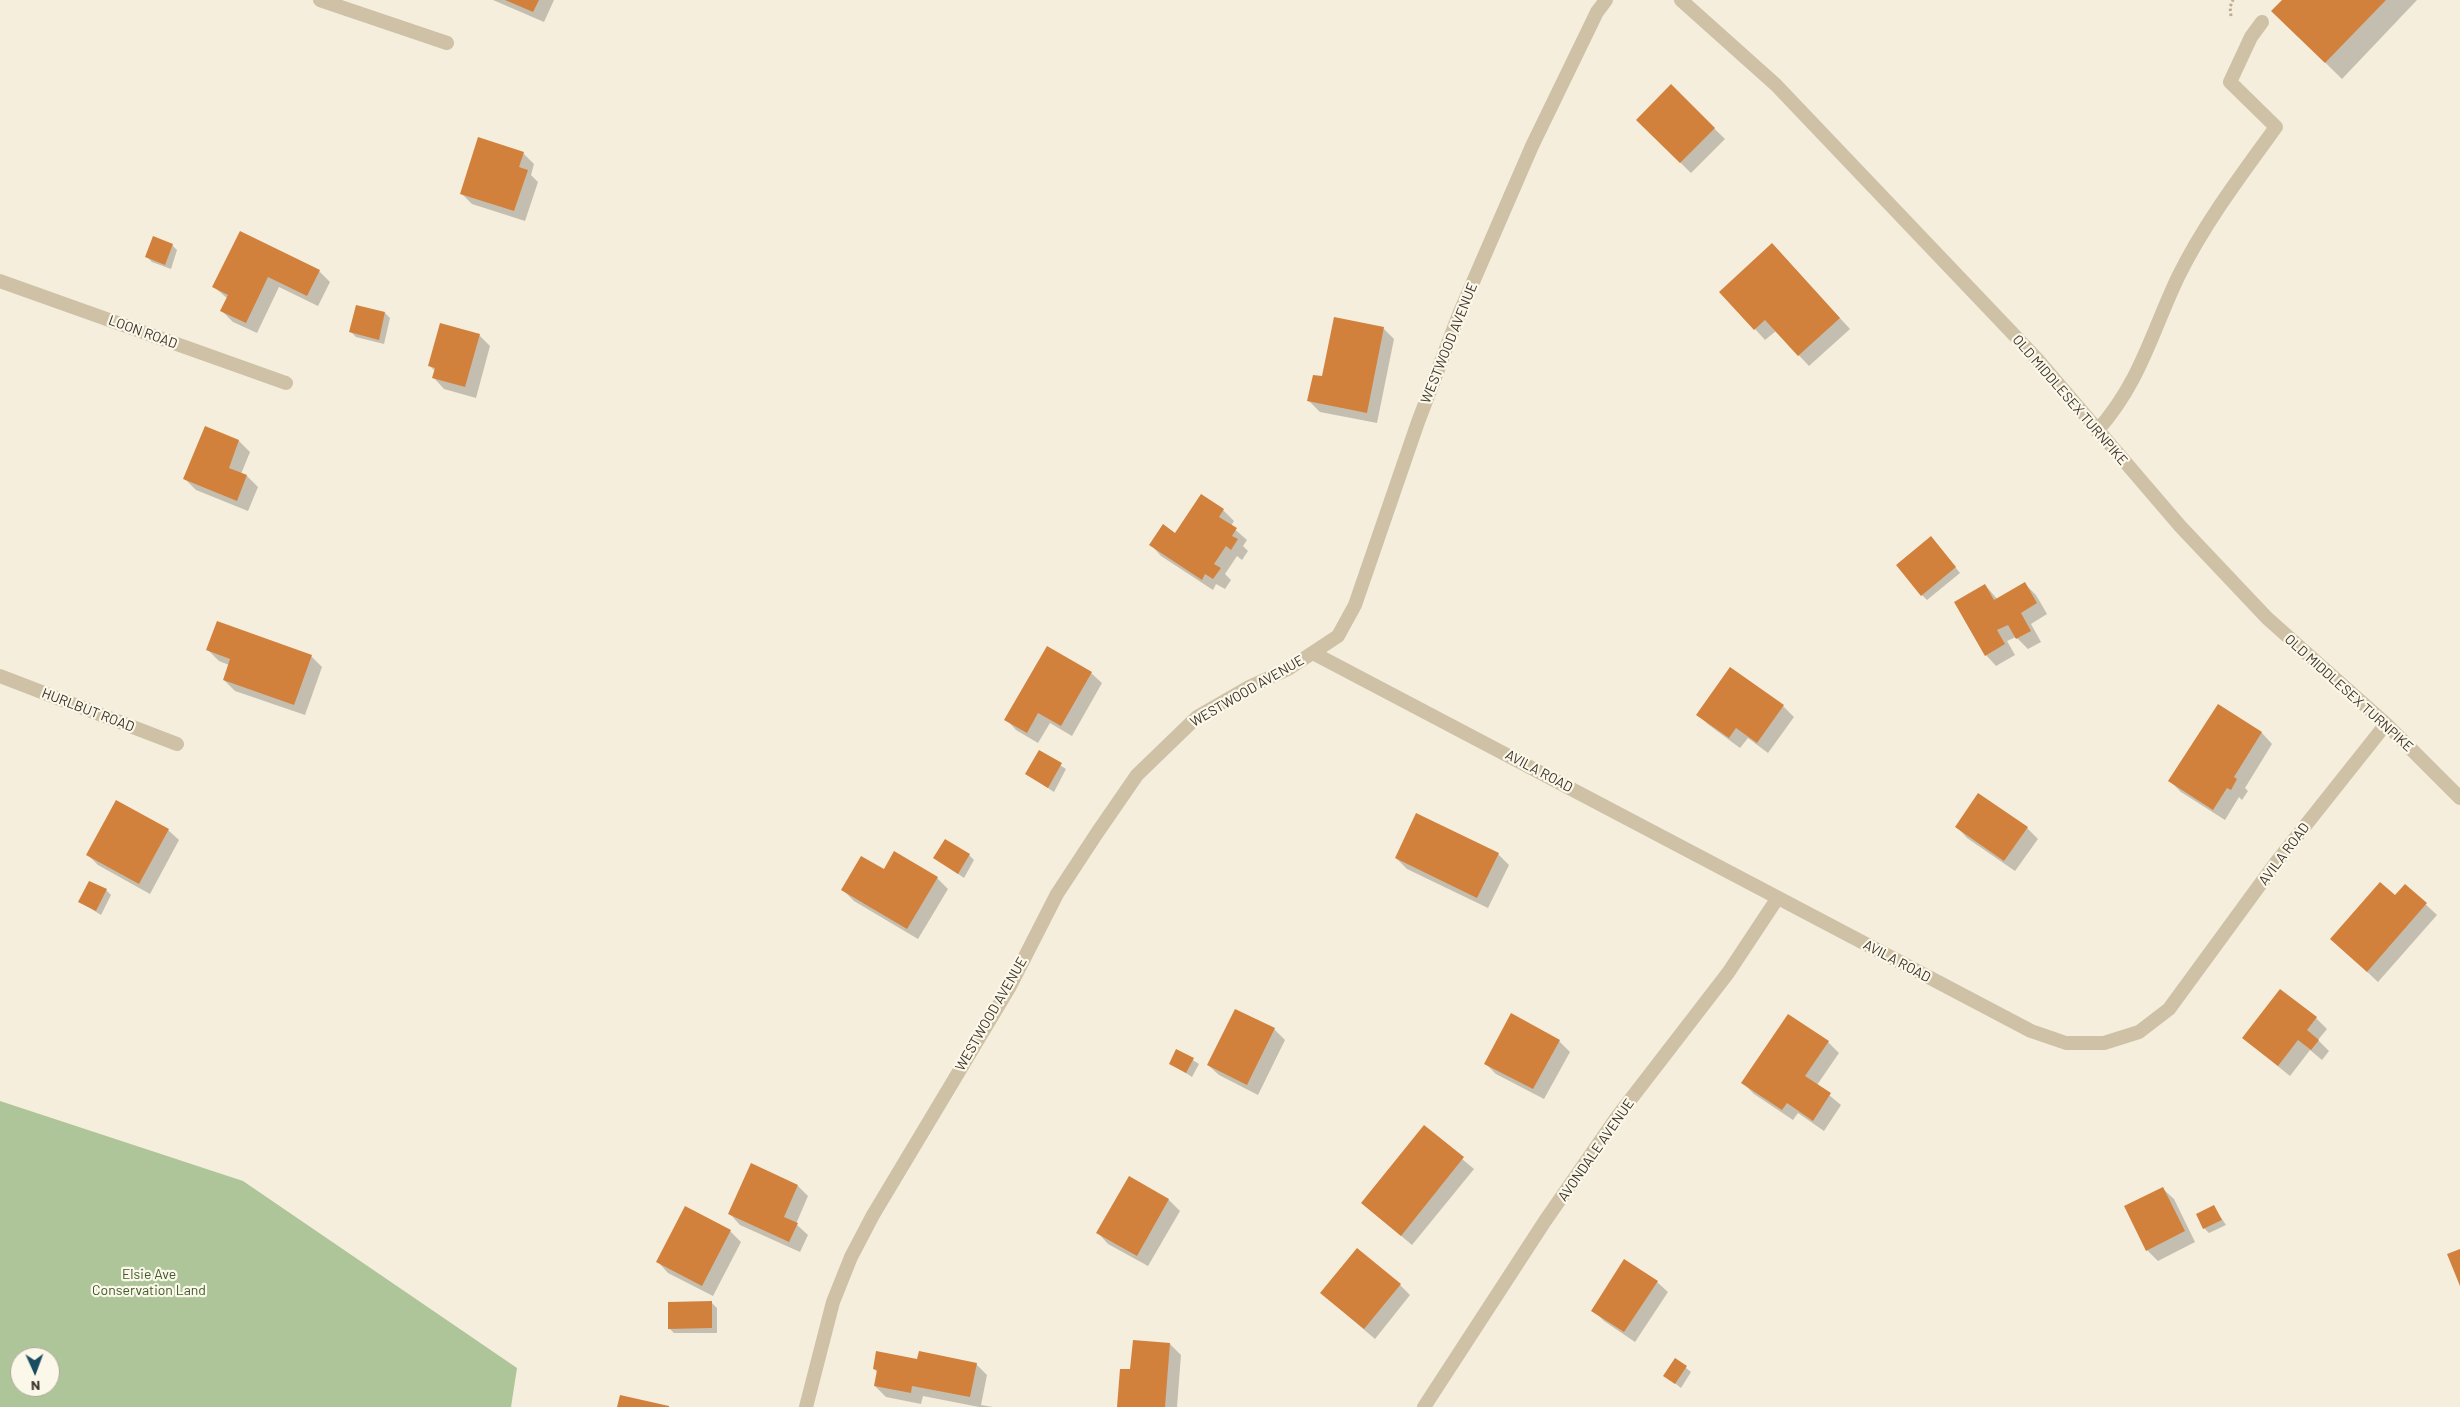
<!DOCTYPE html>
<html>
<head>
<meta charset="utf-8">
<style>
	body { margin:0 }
	#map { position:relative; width:2460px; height:1407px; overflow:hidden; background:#f5eedc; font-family:Barlow,sans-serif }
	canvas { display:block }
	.north { position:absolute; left:10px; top:1347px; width:50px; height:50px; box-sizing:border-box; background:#fbf7e9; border:1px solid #aea89c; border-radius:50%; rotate:178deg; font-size:14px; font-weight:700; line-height:20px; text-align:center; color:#3a3128 }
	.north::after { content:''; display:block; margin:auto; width:18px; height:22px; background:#194c60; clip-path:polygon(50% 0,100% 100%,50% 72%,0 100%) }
</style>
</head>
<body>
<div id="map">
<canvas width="2460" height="1407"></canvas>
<div class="north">N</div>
</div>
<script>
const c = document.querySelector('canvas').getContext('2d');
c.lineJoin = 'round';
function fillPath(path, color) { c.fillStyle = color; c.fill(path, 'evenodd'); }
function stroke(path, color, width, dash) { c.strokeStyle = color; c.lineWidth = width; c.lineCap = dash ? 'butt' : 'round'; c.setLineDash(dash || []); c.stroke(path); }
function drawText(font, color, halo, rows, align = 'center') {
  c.font = font + ' Barlow,sans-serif'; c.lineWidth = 4.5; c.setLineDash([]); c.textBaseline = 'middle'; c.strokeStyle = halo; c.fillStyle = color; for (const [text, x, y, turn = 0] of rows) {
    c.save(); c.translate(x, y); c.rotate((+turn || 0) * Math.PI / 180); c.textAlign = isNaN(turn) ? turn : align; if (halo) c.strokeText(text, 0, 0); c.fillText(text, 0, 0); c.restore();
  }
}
fillPath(new Path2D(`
	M0,1101L243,1181L517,1368L511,1407H0ZM20,1357H50V1387H20Z`), '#aec59a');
fillPath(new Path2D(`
	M493,0H554L544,22Z
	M2284,0H2417L2342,79L2289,27Z
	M1671,86L1725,139L1691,173L1637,120Z
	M523,153L534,164L531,175L538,182L525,221L472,204L461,193Z
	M240,232L319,271L330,282L318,306L279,287L257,333L233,322L222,311L228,299L214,287Z
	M172,245L177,250L171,269L152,262L147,257Z
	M1783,256L1850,329L1809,366L1776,331L1765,340L1755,329Z
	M385,313L390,318L384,344L356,337L351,332Z
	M1383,328L1394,339L1377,423L1320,412L1309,401Z
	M479,335L490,346L476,398L444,389L434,378L435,371L430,366Z
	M205,428L239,441L250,452L241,474L247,476L258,487L248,511L196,490L185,479Z
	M1223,510L1234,521L1231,526L1247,540L1243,546L1248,551L1242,560L1237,556L1225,574L1231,580L1225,589L1216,584L1213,590L1161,556L1151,545Z
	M1936,543L1960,573L1927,600L1922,595Z
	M2025,584L2036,595L2047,614L2031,624L2041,642L2028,649L2016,637L2007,641L2015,655L1996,666L1986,655L1985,585L1998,600Z
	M208,650L311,656L322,667L305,715L235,691L224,680L229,665L219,661Z
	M1091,673L1102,683L1072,736L1050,723L1038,743L1016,730L1006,719Z
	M2218,705L2262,733L2272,744L2245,788L2248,791L2242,800L2239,797L2225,820L2181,792L2170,781Z
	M1783,706L1794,717L1768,753L1748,738L1740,748L1709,725L1698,715Z
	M1039,752L1066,769L1054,792L1026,774Z
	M1957,827L2027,828L2038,839L2015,871L1967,838Z
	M168,830L179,840L150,894L98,865L87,854Z
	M1498,854L1509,865L1488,908L1407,869L1396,858Z
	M969,855L974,860L964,878L935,858Z
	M937,878L948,889L918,939L854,901L843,890Z
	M2405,885L2437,915L2378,982L2332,939L2395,897Z
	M106,890L111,895L101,915L80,902Z
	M1236,1010L1274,1029L1285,1040L1258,1095L1219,1075L1208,1065Z
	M2316,1018L2327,1029L2318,1040L2329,1051L2322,1060L2310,1050L2290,1076L2243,1038Z
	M1559,1041L1570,1052L1544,1099L1496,1074L1485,1063Z
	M1828,1042L1839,1053L1817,1085L1841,1105L1824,1131L1798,1113L1793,1120L1754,1094L1743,1083Z
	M1177,1050L1199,1064L1192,1077L1170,1063Z
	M1424,1127L1474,1169L1412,1245L1362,1203Z
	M1129,1178L1169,1200L1180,1211L1148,1266L1108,1244L1098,1233Z
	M798,1186L808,1196L796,1224L808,1235L800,1252L740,1225L730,1214Z
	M2163,1189L2174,1199L2195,1242L2158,1261L2147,1250Z
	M2214,1207L2226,1225L2209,1233L2204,1228Z
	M730,1231L741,1242L713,1296L668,1273L658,1262Z
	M1657,1282L1668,1292L1635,1342L1604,1321L1593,1310Z
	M1400,1285L1410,1295L1375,1339L1321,1293Z
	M712,1303L717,1308V1333H674L669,1328Z
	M1170,1344L1181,1355L1177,1407H1118Z
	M1675,1359L1691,1372L1681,1388L1664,1375Z
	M918,1361L976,1364L987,1375L981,1405L993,1407H979L923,1396L921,1404L886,1397L875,1386L878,1373L874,1369Z`), '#0003');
fillPath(new Path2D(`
	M505,0H539L533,12Z
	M2282,0H2386L2325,63L2271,11Z
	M1671,84L1715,128L1680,163L1636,120Z
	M478,137L524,152L519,167L528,170L514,211L460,194Z
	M240,231L320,270L307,296L268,277L246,323L220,311L228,295L212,287Z
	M153,236L173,244L165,265L145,257Z
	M1772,243L1840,318L1798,356L1765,320L1754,330L1719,292Z
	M356,305L385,312L379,340L349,332Z
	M1334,317L1384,327L1367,413L1307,401L1313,375L1322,376Z
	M440,323L480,334L465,387L432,378L435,368L428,366Z
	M205,426L239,440L229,468L247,475L237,501L183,479Z
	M1201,494L1224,509L1219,517L1237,528L1232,536L1238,539L1231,550L1226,546L1214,564L1221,568L1213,579L1205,574L1202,580L1149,545L1163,524L1175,533Z
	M1931,536L1956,567L1921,596L1896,565Z
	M2025,582L2037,603L2021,613L2031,631L2016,639L2008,625L1997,630L2005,644L1985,656L1954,602L1985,584L1994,600Z
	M217,621L312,655L294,705L223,680L230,659L206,650Z
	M1047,646L1092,672L1061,726L1038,713L1027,733L1004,720Z
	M1730,667L1784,705L1757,743L1736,728L1729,738L1696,715Z
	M2218,704L2262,732L2234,777L2237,779L2231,790L2227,788L2213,810L2168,781Z
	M1039,750L1062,763L1048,788L1025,774Z
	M1978,793L2028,827L2004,861L1955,827Z
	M116,800L169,829L139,884L86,855Z
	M1416,813L1499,853L1477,898L1395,858Z
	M945,839L970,854L958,874L933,858Z
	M894,851L938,877L907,929L841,890L861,856L884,869Z
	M89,881L107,889L96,911L78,902Z
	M2380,882L2395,895L2405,884L2427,903L2367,972L2330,939Z
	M2280,989L2317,1017L2307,1030L2319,1040L2311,1050L2298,1040L2278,1066L2242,1038Z
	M1235,1009L1275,1028L1247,1085L1207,1065Z
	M1511,1013L1560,1040L1533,1089L1484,1064Z
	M1788,1014L1829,1041L1805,1076L1831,1093L1813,1121L1787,1103L1782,1110L1741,1083Z
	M1176,1049L1194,1058L1186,1073L1169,1064Z
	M1424,1125L1464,1157L1401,1236L1361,1203Z
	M751,1163L798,1185L784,1217L798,1223L789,1242L728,1214Z
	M1129,1176L1169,1199L1137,1256L1096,1233Z
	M2163,1187L2185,1231L2146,1251L2124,1206Z
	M2214,1205L2222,1220L2203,1229L2196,1214Z
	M685,1206L731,1230L702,1286L656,1262Z
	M1357,1248L1401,1284L1364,1329L1320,1293Z
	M2460,1249V1286L2447,1254Z
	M1624,1259L1658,1281L1624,1332L1591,1311Z
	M712,1301V1328L668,1329V1302Z
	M1133,1340L1170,1343L1165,1407H1117L1120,1369H1130Z
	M876,1351L917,1359L919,1351L977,1363L970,1397L912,1386L911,1393L874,1386L877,1370L873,1369Z
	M1675,1358L1687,1366L1675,1384L1663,1376Z
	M620,1395L669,1406V1407H617Z`), '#d2813d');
stroke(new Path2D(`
	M2231,16L2230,7L2233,0`), '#baab90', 3, [2.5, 2.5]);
stroke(new Path2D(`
	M2097,431C2140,383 2151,334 2178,277C2204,224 2241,175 2276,127L2230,82L2251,37L2262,22`), '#cec1a6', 14);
stroke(new Path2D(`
	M320,0L447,43
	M1681,0L1776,85L2037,359L2180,526L2267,618L2386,724L2460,798
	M0,281L286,383
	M1313,653L2031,1031L2066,1043H2104L2139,1032L2169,1009L2278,860L2386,724
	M0,676L177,744
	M806,1407L833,1302L851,1257L873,1215L1009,988L1057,894L1097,833L1137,775L1197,717L1249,687L1288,669L1338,636L1355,605L1418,422L1460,312L1532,146L1597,12L1606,0
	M1424,1407L1545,1221L1617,1117L1728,973L1777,899`), '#cec1a6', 14);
drawText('14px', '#3a3128', '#fbf7e9', [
	["LOON ROAD",143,332,20],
	["WESTWOOD AVENUE",1449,343,-68],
	["OLD MIDDLESEX TURNPIKE",2070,400,49],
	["WESTWOOD AVENUE",1247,691,-30],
	["OLD MIDDLESEX TURNPIKE",2349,693,42],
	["HURLBUT ROAD",88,710,21],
	["AVILA ROAD",1539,771,28],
	["AVILA ROAD",2284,854,-53],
	["AVILA ROAD",1897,961,28],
	["WESTWOOD AVENUE",991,1014,-60],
	["AVONDALE AVENUE",1596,1150,-55]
]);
drawText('14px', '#3e5b29', '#fbf7e9', [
	["Elsie Ave",149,1274],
	["Conservation Land",149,1290]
]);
</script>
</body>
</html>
